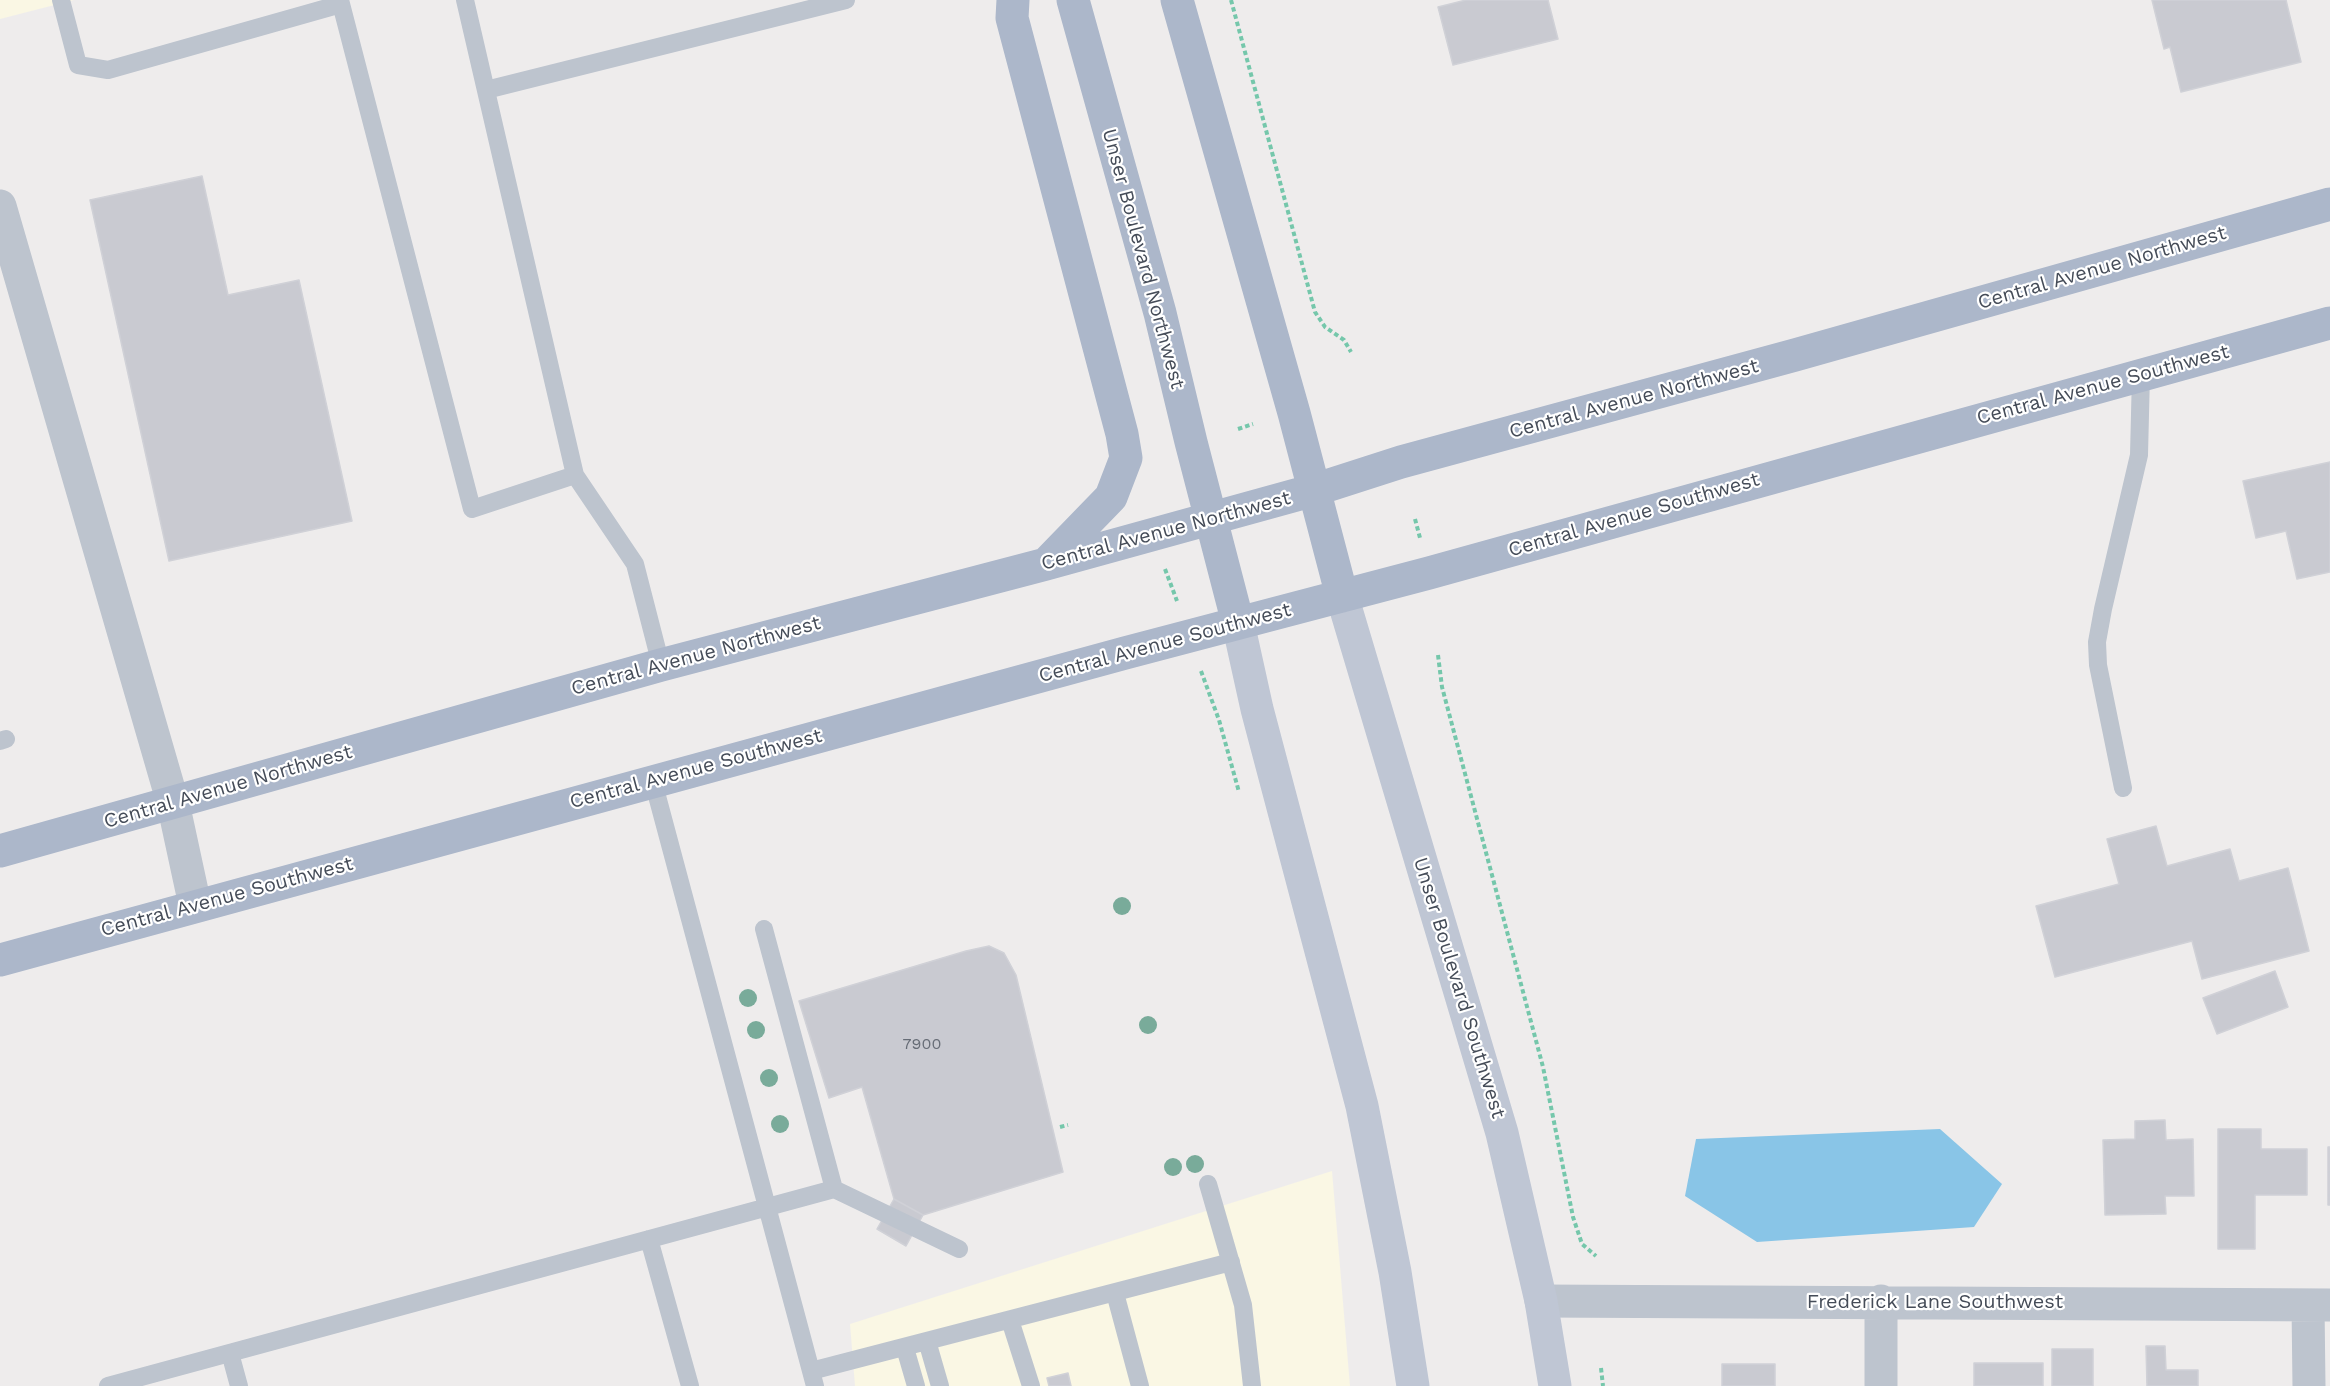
<!DOCTYPE html>
<html>
<head>
<meta charset="utf-8">
<style>
	body { margin:0 }
	canvas { display:block; background:#eeecec }
</style>
</head>
<body>
<canvas width="2330" height="1386"></canvas>
<script>
const c = document.querySelector('canvas').getContext('2d');
c.lineJoin = 'round';
function fillPath(path, color) { c.fillStyle = color; c.fill(path, 'evenodd'); }
function stroke(path, color, width, dash) { c.strokeStyle = color; c.lineWidth = width; c.lineCap = dash ? 'butt' : 'round'; c.setLineDash(dash || []); c.stroke(path); }
function drawText(font, color, halo, rows, align = 'center') {
  c.font = font + ' "Work Sans",sans-serif'; c.lineWidth = 4.5; c.setLineDash([]); c.textBaseline = 'middle'; c.strokeStyle = halo; c.fillStyle = color; for (const [text, x, y, turn = 0] of rows) {
    c.save(); c.translate(x, y); c.rotate((+turn || 0) * Math.PI / 180); c.textAlign = isNaN(turn) ? turn : align; if (halo) c.strokeText(text, 0, 0); c.fillText(text, 0, 0); c.restore();
  }
}
fillPath(new Path2D(`
	M0,0H74L0,19Z
	M1332,1171L1350,1386H855L850,1324Z`), '#faf7e4');
fillPath(new Path2D(`
	M1940,1129L2002,1184L1974,1227L1757,1242L1685,1196L1696,1139Z`), '#89c5e7');
const building = new Path2D(`
	M1466,0H1548L1558,39L1453,65L1438,7Z
	M2152,0H2286L2301,62L2181,92L2170,47L2164,49Z
	M202,176L228,295L299,280L352,521L169,561L90,200Z
	M2330,462V572L2297,579L2286,531L2256,538L2243,481Z
	M2156,826L2167,866L2230,849L2239,881L2288,868L2309,951L2202,979L2192,941L2055,977L2036,906L2119,884L2107,839Z
	M989,946L1004,953L1016,975L1063,1172L923,1215L894,1199L862,1087L829,1098L799,1001L966,951Z
	M2275,971L2288,1007L2217,1034L2203,998Z
	M2165,1120L2166,1140L2193,1139L2194,1196H2165L2166,1214L2105,1215L2103,1140L2135,1139V1121Z
	M2218,1129H2261V1149H2307V1195H2255V1249H2218Z
	M2328,1147H2330V1205H2328Z
	M894,1199L923,1215L906,1246L877,1229Z
	M2146,1346H2165L2166,1370H2198V1386H2147Z
	M2052,1349H2093V1386H2052Z
	M1974,1363H2043V1386H1974Z
	M1722,1364H1775V1386H1722Z
	M1068,1373L1071,1386H1049L1047,1378Z`);
fillPath(building, '#c9cad1');
stroke(building, '#d0d1d7', 1.5);
stroke(new Path2D(`
	M1231,0L1315,312L1325,327L1344,340L1351,352
	M1238,429L1253,424
	M1415,519L1420,538
	M1165,569L1177,601
	M1438,655L1442,687L1543,1067L1573,1217L1582,1244L1596,1256
	M1201,671L1219,720L1239,792
	M1060,1127L1068,1125
	M1601,1368L1603,1386`), '#75c7ab', 4, [4.5, 3]);
stroke(new Path2D(`
	M61,0L78,65L108,70L341,4
	M340,0L472,509L575,475L465,0
	M486,90L846,0
	M575,475L635,564L661,665
	M0,741L6,739
	M653,781L815,1386
	M2123,788L2098,665L2097,642L2103,609L2139,455L2141,374
	M764,929L834,1189
	M1208,1184L1243,1305L1252,1386
	M649,1239L690,1386
	M1115,1293L1140,1386
	M1010,1320L1031,1386
	M927,1341L940,1386
	M905,1348L916,1386
	M230,1353L239,1386
	M811,1371L1231,1262
	M108,1386L834,1189L959,1249`), '#bdc4ce', 18);
stroke(new Path2D(`
	M0,206L173,803L195,905
	M1541,1301L2330,1305
	M1881,1301V1386
	M2308,1305L2309,1386`), '#bdc4ce', 33);
stroke(new Path2D(`
	M1342,596L1502,1133L1541,1301L1555,1386
	M1238,623L1257,709L1362,1106L1395,1272L1413,1386`), '#bfc6d4', 33);
stroke(new Path2D(`
	M1013,0L1012,18L1122,434L1126,458L1111,497L1047,563
	M1073,0L1160,313L1191,442L1238,623
	M1177,0L1294,413L1342,596
	M0,851L661,665L1046,564L1314,490L1401,462L1795,355L2330,204
	M0,960L1125,653L1429,573L2330,323`), '#acb7ca', 33);
c.fillStyle = '#79ab9a';
for (const [x, y] of [
	[1122,906],
	[748,998],
	[1148,1025],
	[756,1030],
	[769,1078],
	[780,1124],
	[1195,1164],
	[1173,1167]
]) { c.beginPath(); c.arc(x, y, 9, 0, 2 * Math.PI); c.fill(); }
drawText('16px', '#666c76', null, [
	["7900",922,1044]
]);
drawText('20px', '#454c58', '#fff', [
	["Unser Boulevard Northwest",1143,259,75],
	["Central Avenue Northwest",2102,268,-16],
	["Central Avenue Southwest",2103,385,-15],
	["Central Avenue Northwest",1634,399,-15],
	["Central Avenue Southwest",1634,515,-16],
	["Central Avenue Northwest",1166,531,-15],
	["Central Avenue Southwest",1165,643,-15],
	["Central Avenue Northwest",696,656,-15],
	["Central Avenue Southwest",696,769,-15],
	["Central Avenue Northwest",228,787,-16],
	["Central Avenue Southwest",227,897,-15],
	["Unser Boulevard Southwest",1459,988,73],
	["Frederick Lane Southwest",1935,1302]
]);
</script>
</body>
</html>
